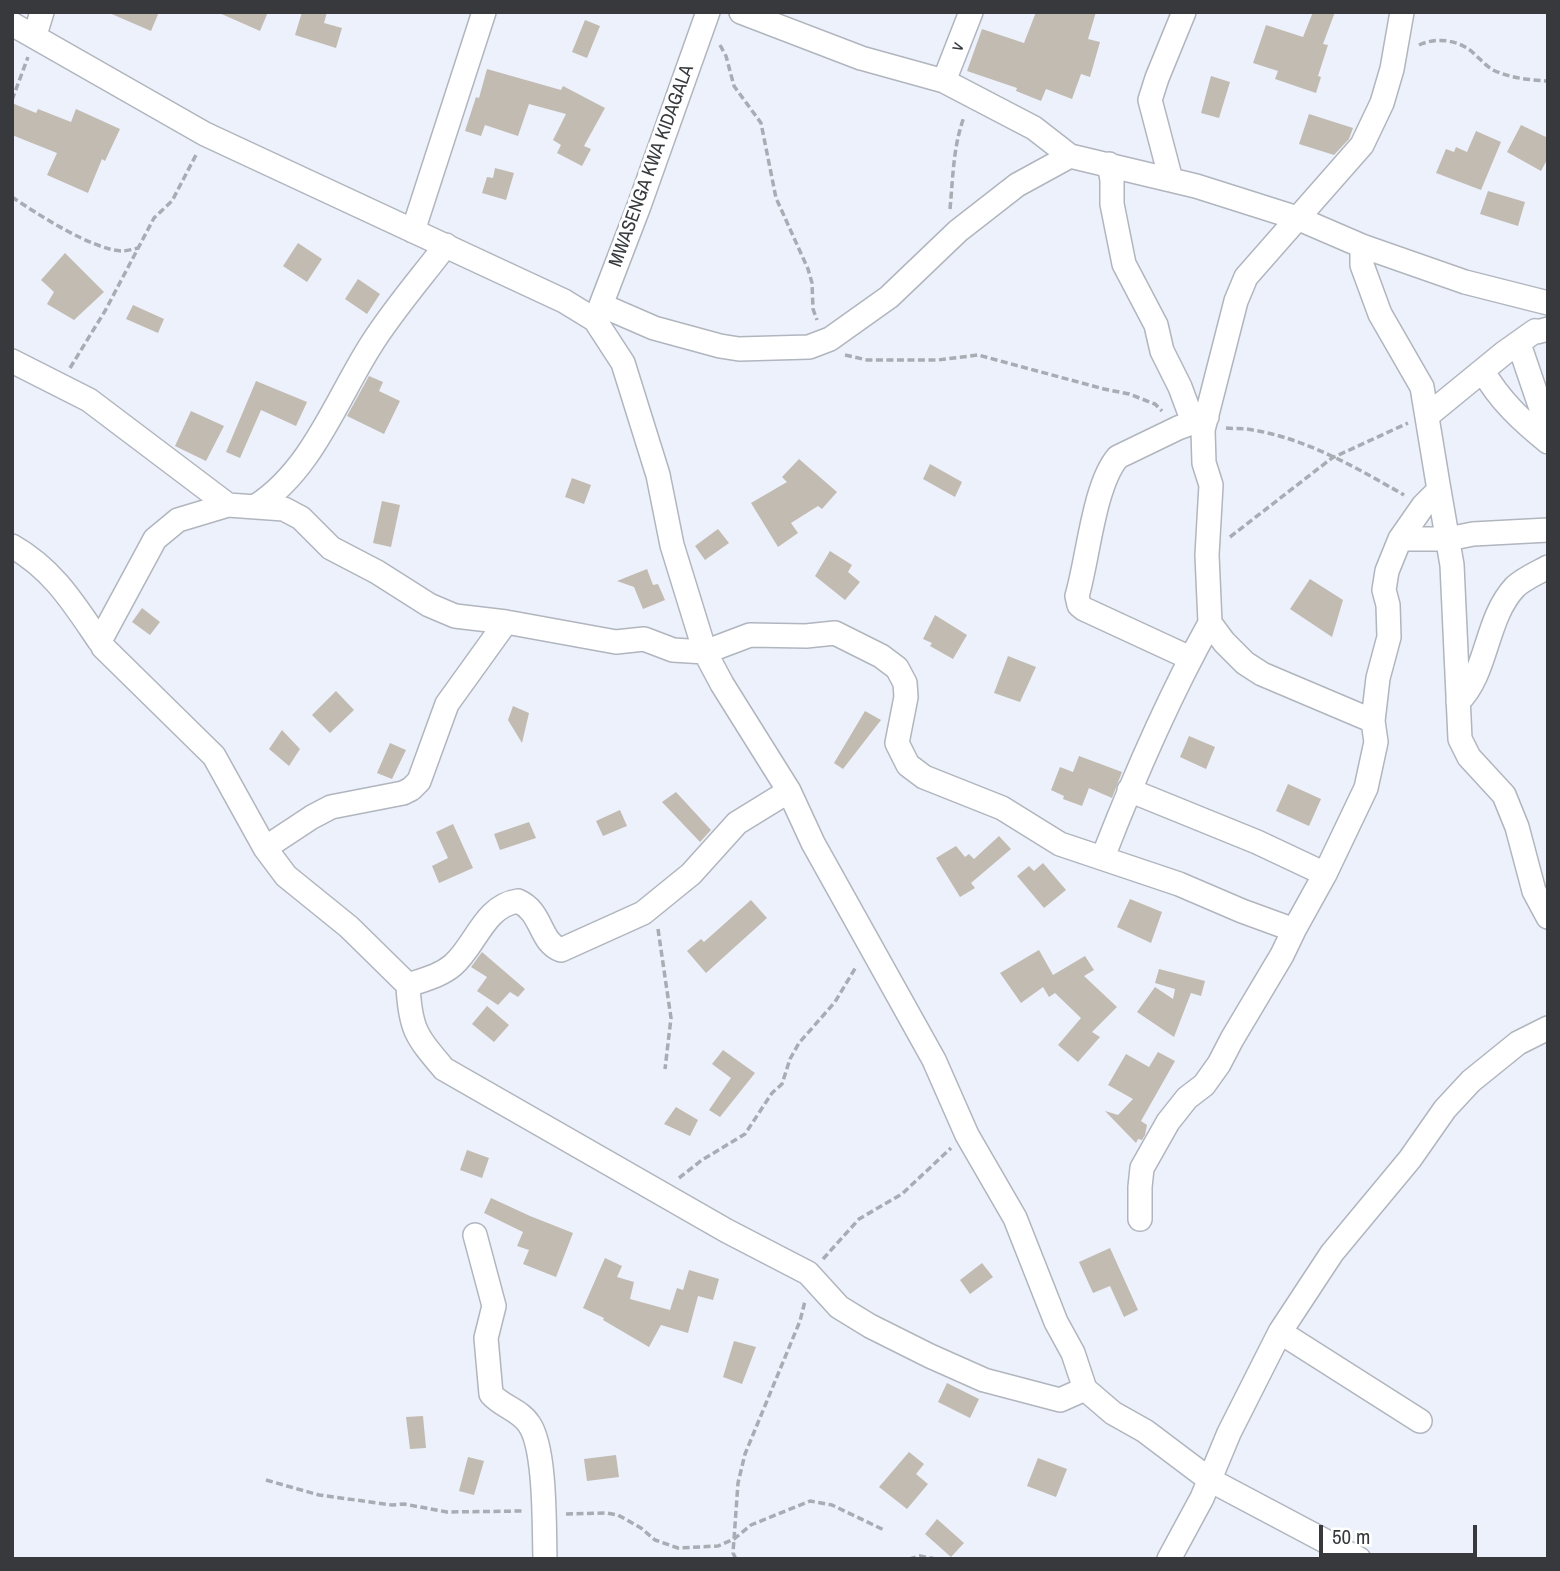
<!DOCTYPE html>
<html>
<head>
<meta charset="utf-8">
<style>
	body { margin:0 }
	#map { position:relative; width:1560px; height:1571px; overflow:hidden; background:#edf1fb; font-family:"Archivo Narrow",sans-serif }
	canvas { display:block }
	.frame { position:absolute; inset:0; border:14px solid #37393c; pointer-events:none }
	.scale { position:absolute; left:1319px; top:1525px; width:158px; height:32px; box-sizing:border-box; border:4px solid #37393c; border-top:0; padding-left:9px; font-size:21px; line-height:24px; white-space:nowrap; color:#37393c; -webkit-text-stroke:5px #fff; paint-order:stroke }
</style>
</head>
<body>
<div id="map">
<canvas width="1560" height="1571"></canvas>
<div class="frame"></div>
<div class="scale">50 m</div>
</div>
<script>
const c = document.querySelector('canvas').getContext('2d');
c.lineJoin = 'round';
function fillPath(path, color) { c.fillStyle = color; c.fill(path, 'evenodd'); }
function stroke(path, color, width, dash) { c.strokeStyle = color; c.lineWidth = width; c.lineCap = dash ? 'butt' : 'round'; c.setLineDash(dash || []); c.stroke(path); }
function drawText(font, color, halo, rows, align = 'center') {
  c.font = font + ' "Archivo Narrow",sans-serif'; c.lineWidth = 6; c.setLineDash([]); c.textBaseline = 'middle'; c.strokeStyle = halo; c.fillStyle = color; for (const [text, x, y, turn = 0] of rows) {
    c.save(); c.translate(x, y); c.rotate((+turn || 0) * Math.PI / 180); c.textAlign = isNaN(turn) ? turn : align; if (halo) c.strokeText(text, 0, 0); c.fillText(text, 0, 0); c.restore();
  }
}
fillPath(new Path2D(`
	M107,12H159L151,31Z
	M217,12H268L260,31Z
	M302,12H327L324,23L342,28L336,48L295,35Z
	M1036,12H1096L1088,39L1100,42L1090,77L1081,74L1072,99L1046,89L1041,101L1016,91L1017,88L967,71L982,29L1024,43Z
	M1313,12H1335L1323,44L1328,45L1318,76L1321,77L1316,93L1275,79L1278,71L1253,63L1266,25L1303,37Z
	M585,20L600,26L587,58L572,52Z
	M487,69L561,90L563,86L605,108L584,146L591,149L582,166L557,153L561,145L553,140L566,114L529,104L518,136L485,125L481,136L465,131L476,97L479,98Z
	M1211,76L1230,82L1219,118L1201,113Z
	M12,103L36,113L38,109L71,122L76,109L120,129L105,161L102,159L88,193L47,175L57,153L12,135Z
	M1309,114L1353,128L1349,139L1334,155L1299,144Z
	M1521,125L1548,138V158L1541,171L1507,152Z
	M1476,131L1501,142L1481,190L1436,173L1446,149L1454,152L1456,147L1467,152Z
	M495,168L514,173L506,200L482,193L487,177L493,178Z
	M1488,191L1525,202L1518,226L1480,214Z
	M298,243L322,259L307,282L283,266Z
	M65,253L104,292L74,320L47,304L54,292L41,280Z
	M358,279L380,294L367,314L345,299Z
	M133,305L164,319L158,333L126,319Z
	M369,376L383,382L379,391L400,401L384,434L347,416Z
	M256,381L307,402L296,426L261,410L240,458L226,452Z
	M191,411L224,426L206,461L175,446Z
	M799,459L837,492L822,509L818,506L791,523L798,533L778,547L751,503L787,482L782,477Z
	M930,464L962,482L955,497L923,479Z
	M572,478L591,485L584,504L565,497Z
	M382,501L400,505L391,547L373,543Z
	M718,529L729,543L705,560L695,546Z
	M830,551L852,565L848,572L860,582L845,600L815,576Z
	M647,569L653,585L658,584L665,600L643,609L634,587L617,581Z
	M1310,579L1343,600L1332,637L1290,609Z
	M142,608L160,622L150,635L132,622Z
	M935,615L967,635L953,659L930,646L932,643L923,639Z
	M1008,656L1036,667L1020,702L994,693Z
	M336,691L354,710L330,733L312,715Z
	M513,706L529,713L522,743L508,720Z
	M865,711L881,720L843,769L834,763Z
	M282,730L300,749L289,766L269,749Z
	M1189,736L1215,747L1206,769L1180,757Z
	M390,743L406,750L392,779L377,773Z
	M1079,756L1122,772L1112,798L1089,788L1082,806L1063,799L1064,796L1051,790L1060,767L1073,772Z
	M1288,784L1321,799L1309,826L1276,811Z
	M676,792L711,830L700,842L662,802Z
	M620,810L627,826L603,836L596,821Z
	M529,822L536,838L500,850L494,834Z
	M453,824L473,868L439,883L432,866L448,858L436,832Z
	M999,836L1011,849L971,883L975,888L960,897L936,858L956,846L965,857L969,854L974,859Z
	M1043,863L1066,890L1044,908L1017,876L1029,866L1034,871Z
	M1130,899L1162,912L1151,943L1117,927Z
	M751,900L767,918L706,973L687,951L701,939L704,942Z
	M1039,950L1053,975L1085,956L1094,970L1084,976L1117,1007L1092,1032L1100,1037L1078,1062L1058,1045L1081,1018L1055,993L1049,997L1043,987L1021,1003L1000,973Z
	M482,952L525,989L518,997L510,992L498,1005L477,991L487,977L471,967Z
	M1159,969L1205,981L1201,996L1191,993L1174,1037L1137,1012L1155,987L1173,999L1175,989L1155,983Z
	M487,1006L509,1025L494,1042L472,1024Z
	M723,1050L755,1073L720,1117L709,1110L731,1078L712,1064Z
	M1158,1052L1175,1061L1141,1121L1147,1125L1145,1135L1142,1140L1138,1139L1136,1143L1105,1111L1118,1115L1133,1099L1108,1085L1126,1054L1149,1067Z
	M676,1107L698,1120L690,1136L664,1124Z
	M467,1150L489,1158L482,1178L460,1170Z
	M491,1198L530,1216L573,1233L556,1277L523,1264L529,1250L517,1246L523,1232L484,1213Z
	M1110,1248L1138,1310L1124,1317L1110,1286L1093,1293L1079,1262Z
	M605,1258L622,1266L617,1277L634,1282L630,1299L670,1310L677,1288L683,1290L689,1270L719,1279L713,1300L698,1296L688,1333L661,1325L649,1347L603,1320L604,1318L583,1308Z
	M982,1263L993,1277L970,1294L960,1280Z
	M734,1341L756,1347L742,1384L723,1377Z
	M947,1383L979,1399L970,1418L938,1402Z
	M423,1416L426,1448L410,1449L406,1417Z
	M909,1452L924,1464L916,1474L928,1484L907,1509L879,1487Z
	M616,1455L619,1477L587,1481L584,1459Z
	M468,1457L484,1461L474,1495L459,1491Z
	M1038,1458L1067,1469L1056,1497L1027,1486Z
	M937,1519L964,1543L951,1557L925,1534Z`), '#c1bbb2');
const street = new Path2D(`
	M741,12L861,58L944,81L1034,128L1070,156
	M12,24L205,134L564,301L595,320L623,363L658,475L672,545L705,652L722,684L789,791L813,843L934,1060L967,1135L1015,1218L1056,1322L1073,1353L1085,1389L1113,1413L1145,1431L1210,1480L1359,1559
	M35,35L42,12
	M944,81L971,12
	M1109,164L1112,180V204L1124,264L1156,325L1162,351L1180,387L1193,422
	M1171,180L1150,100L1157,78L1184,12
	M413,231L484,12
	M601,305L654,328L720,346L739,349L809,347L830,339L889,297L958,231L1017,185L1070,156L1196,186L1297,218L1362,246L1465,282L1548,303
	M596,318L639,206L708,12
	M1519,344L1548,429
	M12,361L89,400L228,505
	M1483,371C1499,400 1523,422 1548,442
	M1427,416L1504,353L1535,331L1537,332L1548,329
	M1439,490L1452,565L1460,739L1469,757L1504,795L1517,827L1534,891L1548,917
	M256,506C312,470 336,400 371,345C393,310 421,278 446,245
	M1400,539H1448L1473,534L1548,530
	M12,546C54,570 74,604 100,642
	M1190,658L1084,609L1079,605L1077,596C1088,559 1094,484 1118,457L1178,428L1207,417
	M1458,702C1488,673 1485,619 1515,587C1523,579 1537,573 1548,567
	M1373,721L1262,674L1245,663L1224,642L1210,623L1207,555L1211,485L1204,463L1203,430L1236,301L1246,277L1362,145L1382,103L1392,69L1402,12
	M1129,790L1257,842L1325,874
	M265,848L312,817L331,807L403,793L411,789L419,781L447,704L506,622
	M1103,857C1134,777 1168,698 1210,623
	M408,985C423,980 440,976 453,965C476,945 484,906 518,901C543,912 539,942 561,950L643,913L691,874L737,823L789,791
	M1140,1219V1187L1142,1168L1168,1122L1187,1098L1204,1085L1219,1064L1232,1039L1282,955L1294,930
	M475,1235L494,1306L486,1338L491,1394C501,1406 520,1410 529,1424C546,1448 544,1528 545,1559
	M1280,1332L1420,1421
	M1085,1389L1060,1400L984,1380L930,1356L870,1326L839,1307L808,1273L727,1231L444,1069C416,1036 410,1029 408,985L349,927L286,876L265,848L214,756L103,647L101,639L155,539L178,520L228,505L284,509L301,518L331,548L377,572L429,605L455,616L506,622L616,642L644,639L673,650L705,652L750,635L806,636L835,633L881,656L897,668L905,683L906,697L897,743L908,765L924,777L1002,808L1060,844L1179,884L1242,911L1294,930L1325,874L1366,788L1376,742L1373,721L1378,678L1389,637L1388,605L1384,590L1387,571L1400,539L1423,506L1439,490L1422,387L1380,314L1362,265V246
	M1169,1559L1202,1498L1229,1433L1280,1332L1332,1253L1410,1159L1445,1109L1471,1081L1518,1043L1548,1028`);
stroke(street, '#b0b5be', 26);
stroke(new Path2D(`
	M720,45L726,56L734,86L761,123L776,198L808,269L812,283L813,309L817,320
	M1419,45C1434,38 1452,39 1467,48C1476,54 1483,64 1493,70C1510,78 1529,80 1548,81
	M12,100L28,57
	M12,197C37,214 93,250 122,251C127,251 133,249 139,248
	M950,209C953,178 953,147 964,117
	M845,355L867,360H938L978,355L1104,389L1129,394L1155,404L1162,411
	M70,368L105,311L154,218L172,201L197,153
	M1226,428C1235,429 1244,428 1253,430C1307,439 1357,468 1404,495
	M1230,537L1332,458L1408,423
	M658,929L671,1018L665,1069
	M679,1178L702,1160L745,1134L772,1093L782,1084L790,1059L799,1043L835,1002L856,967
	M823,1259L859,1219L902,1194L951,1148
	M266,1480L319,1495L392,1505L404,1504L447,1512L524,1511
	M566,1514L607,1513L618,1515L641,1528L655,1540L678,1548L718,1546L734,1539L751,1525L810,1501L832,1505L884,1530
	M736,1559L733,1553L738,1483L745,1454L800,1321L805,1301
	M909,1559L920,1556L936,1559`), '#a8acb3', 3.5, [7, 3.5]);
stroke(street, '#fff', 23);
drawText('19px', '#37393c', '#fff', [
	["v",958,47,-68],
	["MWASENGA KWA KIDAGALA",652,166,-70]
]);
</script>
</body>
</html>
